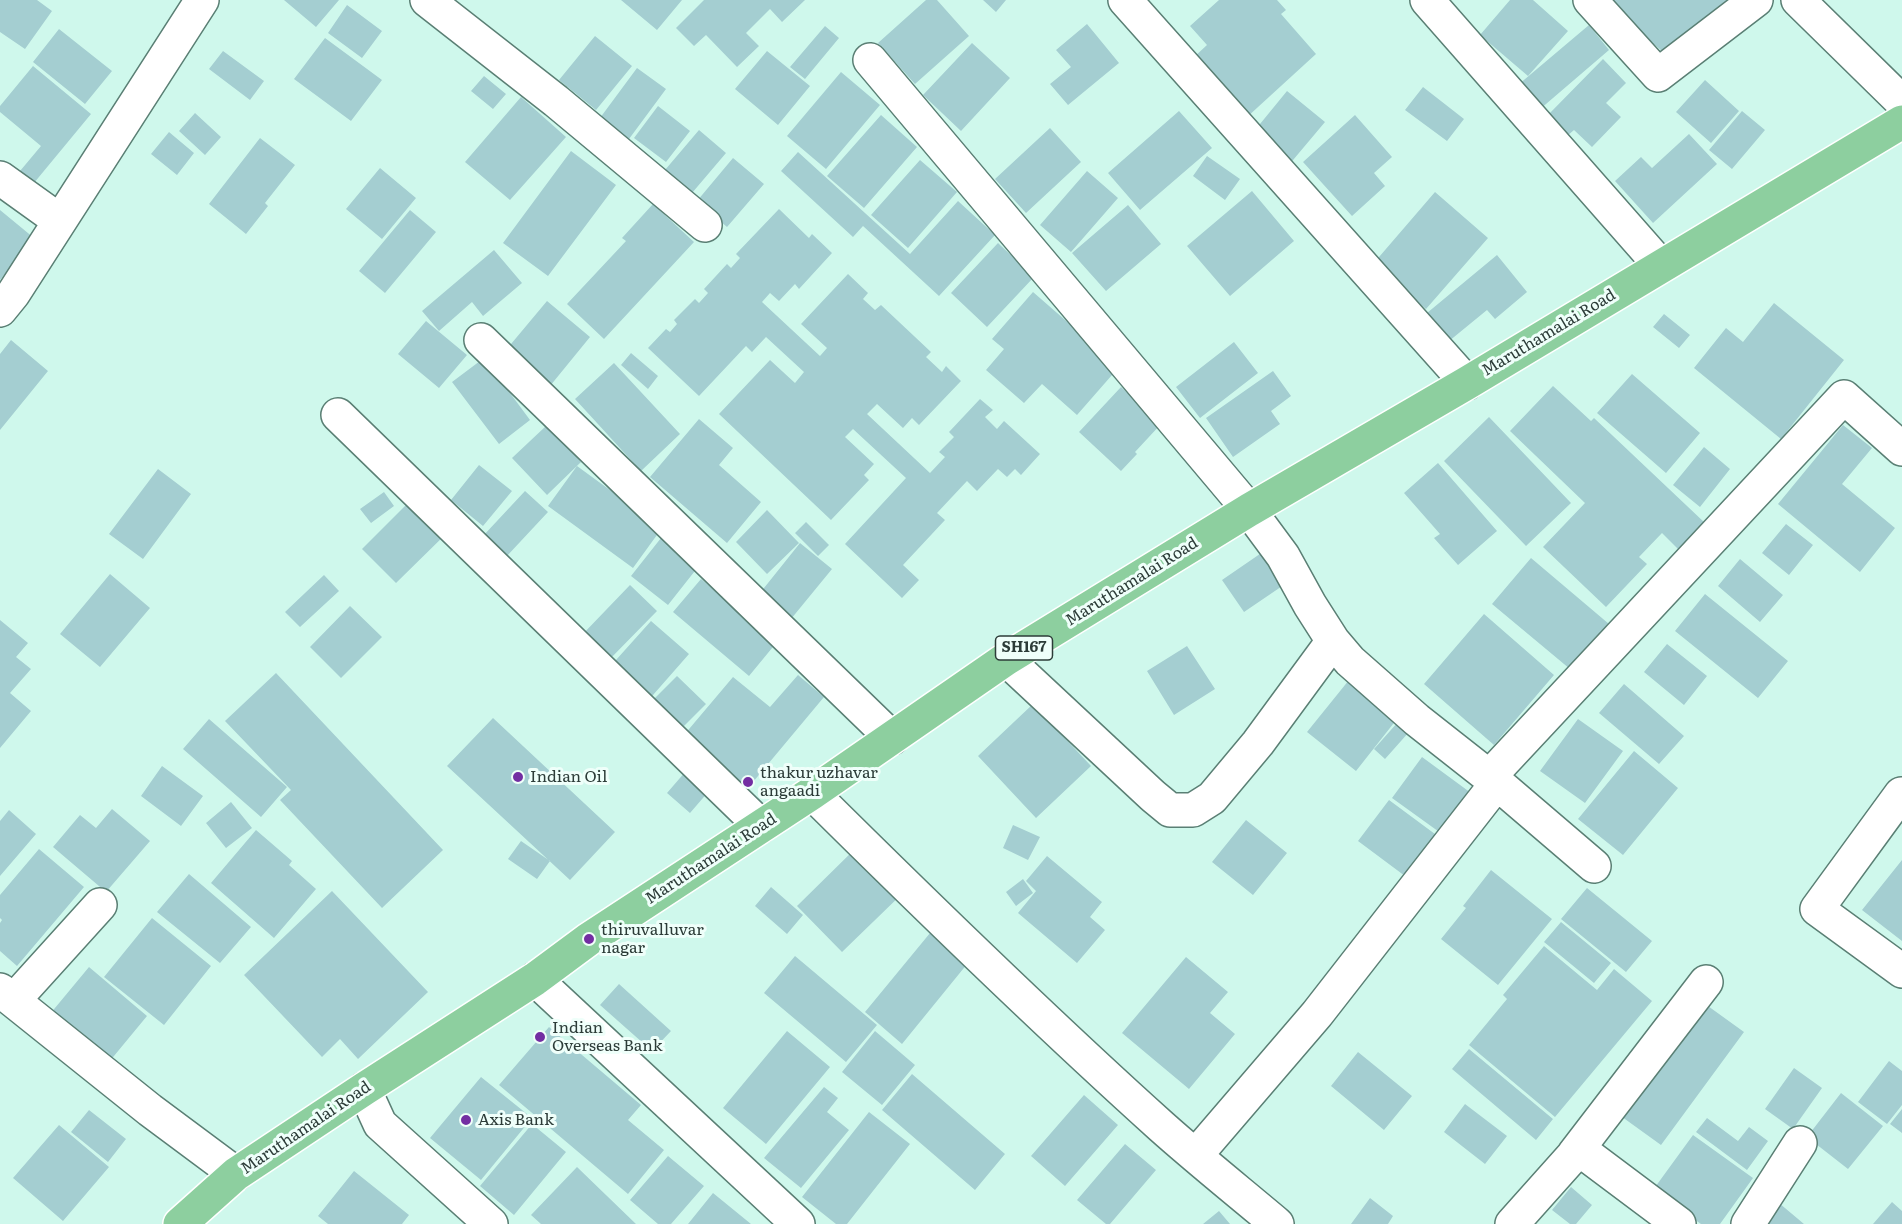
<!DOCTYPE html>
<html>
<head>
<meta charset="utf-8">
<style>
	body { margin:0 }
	canvas { display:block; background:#cff8ec }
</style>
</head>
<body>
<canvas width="1902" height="1224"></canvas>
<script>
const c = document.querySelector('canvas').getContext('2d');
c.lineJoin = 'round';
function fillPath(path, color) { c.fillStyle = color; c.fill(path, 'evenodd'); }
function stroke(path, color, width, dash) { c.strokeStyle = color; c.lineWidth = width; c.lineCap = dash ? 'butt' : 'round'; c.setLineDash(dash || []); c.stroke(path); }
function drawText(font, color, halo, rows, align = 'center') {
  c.font = font + ' Literata,serif'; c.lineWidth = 6; c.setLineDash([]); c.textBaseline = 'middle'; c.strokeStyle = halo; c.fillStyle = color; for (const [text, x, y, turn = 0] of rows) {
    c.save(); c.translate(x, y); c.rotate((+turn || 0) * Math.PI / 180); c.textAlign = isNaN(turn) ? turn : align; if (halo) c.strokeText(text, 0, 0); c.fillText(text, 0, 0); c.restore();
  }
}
fillPath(new Path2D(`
	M0,0H37L52,11L25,49L0,32Z
	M284,0H339L316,27Z
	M621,0H682L657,30Z
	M704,0H805L782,22L770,9L746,33L759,46L737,67L706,35L694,46L676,28Z
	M926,0H937L969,36L915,84L878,43Z
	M983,0H1006L996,12Z
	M1219,0H1277L1286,10L1281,14L1316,54L1246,118L1193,58L1207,45L1190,26Z
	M1510,0H1533L1568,31L1528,76L1480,35Z
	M1602,0H1727L1675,62Z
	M347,5L382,31L362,58L328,33Z
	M1087,24L1119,63L1068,105L1050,84L1071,67L1056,50Z
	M1589,25L1609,50L1539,110L1518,85Z
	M825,26L839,38L805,79L790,67Z
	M59,29L112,71L85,104L33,62Z
	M595,36L632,66L596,110L559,80Z
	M325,38L382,80L351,121L294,79Z
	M972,43L1010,78L961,131L923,95Z
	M223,51L264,81L250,100L209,69Z
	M767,51L810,86L778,125L735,89Z
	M1603,59L1626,83L1606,103L1621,117L1592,147L1574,130L1567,136L1547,116Z
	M33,66L91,114L29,189L15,177L41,146L0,112V106Z
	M637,68L666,89L629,139L600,118Z
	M841,72L880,105L826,169L787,136Z
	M484,76L506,94L493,109L471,91Z
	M1705,80L1739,111L1711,143L1676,112Z
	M1423,87L1464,119L1447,141L1405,110Z
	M1287,91L1325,122L1288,166L1251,135Z
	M521,97L566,137L510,200L465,162Z
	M658,106L690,131L666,162L634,138Z
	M1179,111L1212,148L1140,210L1108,173Z
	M1742,111L1765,130L1732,169L1709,150Z
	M195,113L221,137L205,155L179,131Z
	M881,115L917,147L864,208L827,176Z
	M1355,115L1392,157L1374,173L1385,186L1352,216L1303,162Z
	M1050,128L1081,162L1026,213L995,179Z
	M699,130L726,153L692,193L665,170Z
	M169,132L194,153L177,175L151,154Z
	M1689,134L1717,164L1653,223L1615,181L1641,157L1652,168Z
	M260,138L295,165L265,203L268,206L246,234L209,204Z
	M571,151L616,185L548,276L503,243Z
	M798,152L910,254L958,201L995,235L939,296L863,226L853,237L781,171Z
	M1207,156L1240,179L1225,200L1193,176Z
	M733,158L764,184L727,227L697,201Z
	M920,160L957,192L908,248L871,215Z
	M380,168L416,198L382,239L346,209Z
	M1087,171L1118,198L1071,252L1040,225Z
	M1252,191L1294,241L1230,296L1187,246Z
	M1435,192L1488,238L1426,309L1373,264Z
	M653,204L694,242L604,339L567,304L626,241L622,238Z
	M1128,205L1161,244L1106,291L1072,253Z
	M779,209L809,238L812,234L832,253L799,289L795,284L779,301L770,293L762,302L820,356L827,348L801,324L848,274L868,293L863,299L875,310L881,305L931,352L926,357L942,372L946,366L961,381L919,425L912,418L903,428L877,404L867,414L930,473L945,457L939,452L954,437L949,432L980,399L993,410L985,417L997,429L1004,421L1040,454L1021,475L1015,469L1007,477L998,469L977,491L967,481L937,513L945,520L903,565L919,580L902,598L845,544L906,478L853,429L845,437L874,464L864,475L869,480L831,520L719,414L770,360L795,383L804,372L766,337L752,352L746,346L699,396L648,348L666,329L670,332L677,324L674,320L695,299L699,303L708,293L704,289L727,264L731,268L740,258L736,254Z
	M0,210L34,238L0,280Z
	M410,210L436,232L385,293L359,271Z
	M998,243L1034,277L987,327L951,293Z
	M494,250L522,283L483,316L472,302L439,331L422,311Z
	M1497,255L1527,292L1495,319L1487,310L1443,346L1421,318Z
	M1033,292L1119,367L1077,415L1042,384L1024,403L986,370L1004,349L992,339Z
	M547,301L590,337L550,386L506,350Z
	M1774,303L1844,360L1781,439L1694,368L1726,328L1743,342Z
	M1664,314L1690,335L1679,348L1653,327Z
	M426,321L467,355L439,388L398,354Z
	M11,340L48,371L0,430V354Z
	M1234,342L1258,373L1200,418L1176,387Z
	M631,353L658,376L648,389L621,365Z
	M484,358L530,420L499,444L452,382Z
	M614,363L680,434L641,471L575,399Z
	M1273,371L1291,396L1271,411L1280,424L1233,457L1206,418Z
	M1632,374L1700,433L1666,473L1597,413Z
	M1553,386L1591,421L1594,418L1705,523L1679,550L1662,533L1639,557L1647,564L1606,607L1543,547L1585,503L1510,431Z
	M1121,387L1161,424L1135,452L1137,454L1121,471L1079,432Z
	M1489,417L1571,503L1526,546L1444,461Z
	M699,419L733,448L719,465L761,502L727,543L650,477Z
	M1843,425L1872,448L1842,484L1895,528L1860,572L1778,504Z
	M546,426L581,462L547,495L512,458Z
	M1704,447L1730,469L1700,507L1673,485Z
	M1438,463L1497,531L1458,565L1434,538L1440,534L1404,493Z
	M479,465L512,491L483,526L451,500Z
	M577,466L662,528L633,568L548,506Z
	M158,469L191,494L143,559L109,534Z
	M525,491L548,512L506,557L483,536Z
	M384,492L394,506L371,523L360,509Z
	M416,495L450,530L396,583L362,549Z
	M767,510L799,543L767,574L736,542Z
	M806,522L829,545L818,556L795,533Z
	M1786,524L1813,545L1789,575L1762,553Z
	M661,538L698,567L668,605L631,576Z
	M800,543L832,569L791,619L760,593Z
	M1273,545L1294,578L1244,612L1222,580Z
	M1531,558L1609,624L1570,669L1492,604Z
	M1740,559L1783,595L1760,622L1718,586Z
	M110,574L150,608L100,667L60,634Z
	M324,575L339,591L300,627L285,612Z
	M701,579L777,642L749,676L673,612Z
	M630,585L657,611L607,662L581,636Z
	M1705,594L1788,661L1758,698L1675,631Z
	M350,606L382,637L341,678L310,647Z
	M1484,614L1554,675L1494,745L1424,684Z
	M0,620L28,643L16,657L31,669L10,693L31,711L0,748Z
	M651,621L689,654L646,703L607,670Z
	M1667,644L1707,676L1684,705L1644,672Z
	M1187,646L1215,689L1174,715L1147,671Z
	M276,673L443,850L382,908L280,800L291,790L225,721Z
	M798,675L824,697L748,788L684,735L733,677L770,707Z
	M677,676L706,704L678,732L650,703Z
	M1349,680L1397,719L1356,771L1307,732Z
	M1624,684L1684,736L1659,764L1599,713Z
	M1033,704L1091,766L1036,818L978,756Z
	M493,718L615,832L570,880L447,766Z
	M209,719L287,787L261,817L183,749Z
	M1578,719L1623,751L1585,803L1540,771Z
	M1398,722L1409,732L1385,759L1374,749Z
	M1634,751L1678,788L1623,855L1578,819Z
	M1422,757L1471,793L1442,834L1392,798Z
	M162,766L203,796L181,826L141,796Z
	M686,771L709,791L690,813L667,793Z
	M1389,800L1439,837L1409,879L1358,841Z
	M231,802L252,828L226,848L206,823Z
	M112,809L150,841L106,892L53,847L80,815L96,828Z
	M9,810L36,834L0,876V821Z
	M1246,820L1287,853L1253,895L1212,862Z
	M1013,825L1040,837L1028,860L1003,848Z
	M256,830L292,861L289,865L316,889L274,938L211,883Z
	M521,841L550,861L537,879L508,859Z
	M860,844L906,890L842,952L797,906Z
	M39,849L84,887L17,966L0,951V923L2,920L0,918V895Z
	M1047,856L1102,902L1090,917L1105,930L1077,963L1018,913L1036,891L1026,881Z
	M1902,860V941L1862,910Z
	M1491,870L1552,919L1498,985L1441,939L1466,908L1463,906Z
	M189,874L251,927L220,963L157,912Z
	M1023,879L1033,893L1016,906L1006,892Z
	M771,887L803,915L787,934L755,906Z
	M1587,888L1652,941L1626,972L1561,919Z
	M332,891L428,992L358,1059L340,1039L322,1057L244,975Z
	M152,918L211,966L164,1025L104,977Z
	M1561,922L1611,963L1594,983L1544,942Z
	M935,927L972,958L902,1044L865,1012Z
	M1544,946L1597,990L1614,969L1652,1001L1555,1117L1469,1045L1507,999L1503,995Z
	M795,956L877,1025L846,1062L764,993Z
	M1186,957L1228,992L1210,1013L1235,1034L1189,1089L1122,1033Z
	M89,967L147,1016L109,1062L50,1014Z
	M619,984L671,1031L652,1051L600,1005Z
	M1701,1001L1744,1032L1661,1145L1618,1114Z
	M549,1027L641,1105L628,1120L664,1150L628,1194L499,1085Z
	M787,1031L830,1067L766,1144L723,1108Z
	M875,1031L915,1065L882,1105L842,1072Z
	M1469,1049L1553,1119L1536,1140L1452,1069Z
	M1358,1052L1412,1096L1384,1130L1331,1086Z
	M1889,1061L1902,1071V1105L1887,1124L1858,1102Z
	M1794,1068L1822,1088L1793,1129L1765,1109Z
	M912,1074L1005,1154L975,1190L882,1110Z
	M481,1077L532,1118L481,1180L430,1138Z
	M824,1087L838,1098L827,1112L849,1130L801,1188L764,1158Z
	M1841,1093L1883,1126L1848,1169L1807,1137Z
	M1084,1095L1118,1125L1065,1186L1031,1156Z
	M1465,1104L1507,1136L1485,1164L1444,1132Z
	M1902,1109V1133L1890,1124Z
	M89,1110L126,1139L108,1162L71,1132Z
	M869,1112L910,1144L847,1224H836L802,1197Z
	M1707,1118L1738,1141L1749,1127L1768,1141L1747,1170L1696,1132Z
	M532,1124L566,1152L514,1215L480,1186Z
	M59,1125L109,1167L63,1221L13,1178Z
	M1693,1135L1753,1178L1720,1224H1701L1653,1190Z
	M1125,1144L1156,1170L1110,1224H1106L1077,1200Z
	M668,1156L704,1186L671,1224H658L630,1200Z
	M577,1167L636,1224H541L531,1215Z
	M354,1171L409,1215L402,1224H328L318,1216Z
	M1571,1187L1592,1205L1576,1224H1570L1552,1210Z
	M713,1193L751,1224H688Z
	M1370,1198L1393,1216L1388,1224H1351Z
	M1892,1202L1902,1211V1224H1873Z
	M1779,1203L1804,1224H1762Z
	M1219,1211L1230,1224H1203Z`), '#a4ced1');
const minor = new Path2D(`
	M427,0L556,101L705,225
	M1125,0L1467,383
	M1427,0L1661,266
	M1590,0L1658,75L1756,0
	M1798,0L1902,102
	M870,60L1249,510L1283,556L1310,605L1333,641L1350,661L1417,720L1497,783L1594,866
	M0,178L60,221
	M0,310L13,294L202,0
	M481,340L892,738
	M338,415L761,826
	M1006,659L1153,796L1170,810H1193L1212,798L1258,743L1333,641
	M1489,777L1844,397L1902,449
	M812,793C927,907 1042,1019 1162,1127C1199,1160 1239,1192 1277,1224
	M1901,794L1817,909L1902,971
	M535,979L798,1224
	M0,990L150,1110L236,1174
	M14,1000L100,905
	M364,1089L380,1124L491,1224
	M1574,1154L1706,982
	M1196,1155L1317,1014L1497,783
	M1512,1224L1579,1149L1679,1224
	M1748,1224L1800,1143`);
const major = new Path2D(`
	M180,1224L236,1174L364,1089L535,979L589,939L812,793L1006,659L1249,510L1467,383L1902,122`);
stroke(minor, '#5a7f74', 36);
stroke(major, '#fff', 36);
stroke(minor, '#fff', 33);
stroke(major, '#8dcf9f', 33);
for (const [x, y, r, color] of [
	[518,777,6,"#732ea2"],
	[748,782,6,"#732ea2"],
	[589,939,6,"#732ea2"],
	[540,1037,6,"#732ea2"],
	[466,1120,6,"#732ea2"]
]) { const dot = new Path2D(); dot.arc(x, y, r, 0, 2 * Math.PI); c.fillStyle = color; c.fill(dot); stroke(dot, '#effffa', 2); }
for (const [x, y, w] of [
	[1024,648,57]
]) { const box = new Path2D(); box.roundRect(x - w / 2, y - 12, w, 24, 4.5); c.fillStyle = '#effffa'; c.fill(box); stroke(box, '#2c3c38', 1.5); }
drawText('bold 15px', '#2c3c38', null, [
	["SH167",1024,648]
]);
drawText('16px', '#2c3c38', '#effffa', [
	["Maruthamalai Road",1549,333,-31],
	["Maruthamalai Road",1132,582,-32],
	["Maruthamalai Road",711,859,-33],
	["Maruthamalai Road",306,1128,-34]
]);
drawText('16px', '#2c3c38', '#effffa', [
	["thakur uzhavar",760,773],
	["angaadi",760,791],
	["Indian Oil",530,777],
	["thiruvalluvar",601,930],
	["nagar",601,948],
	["Indian",552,1028],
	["Overseas Bank",552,1046],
	["Axis Bank",478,1120]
], 'left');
</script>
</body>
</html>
